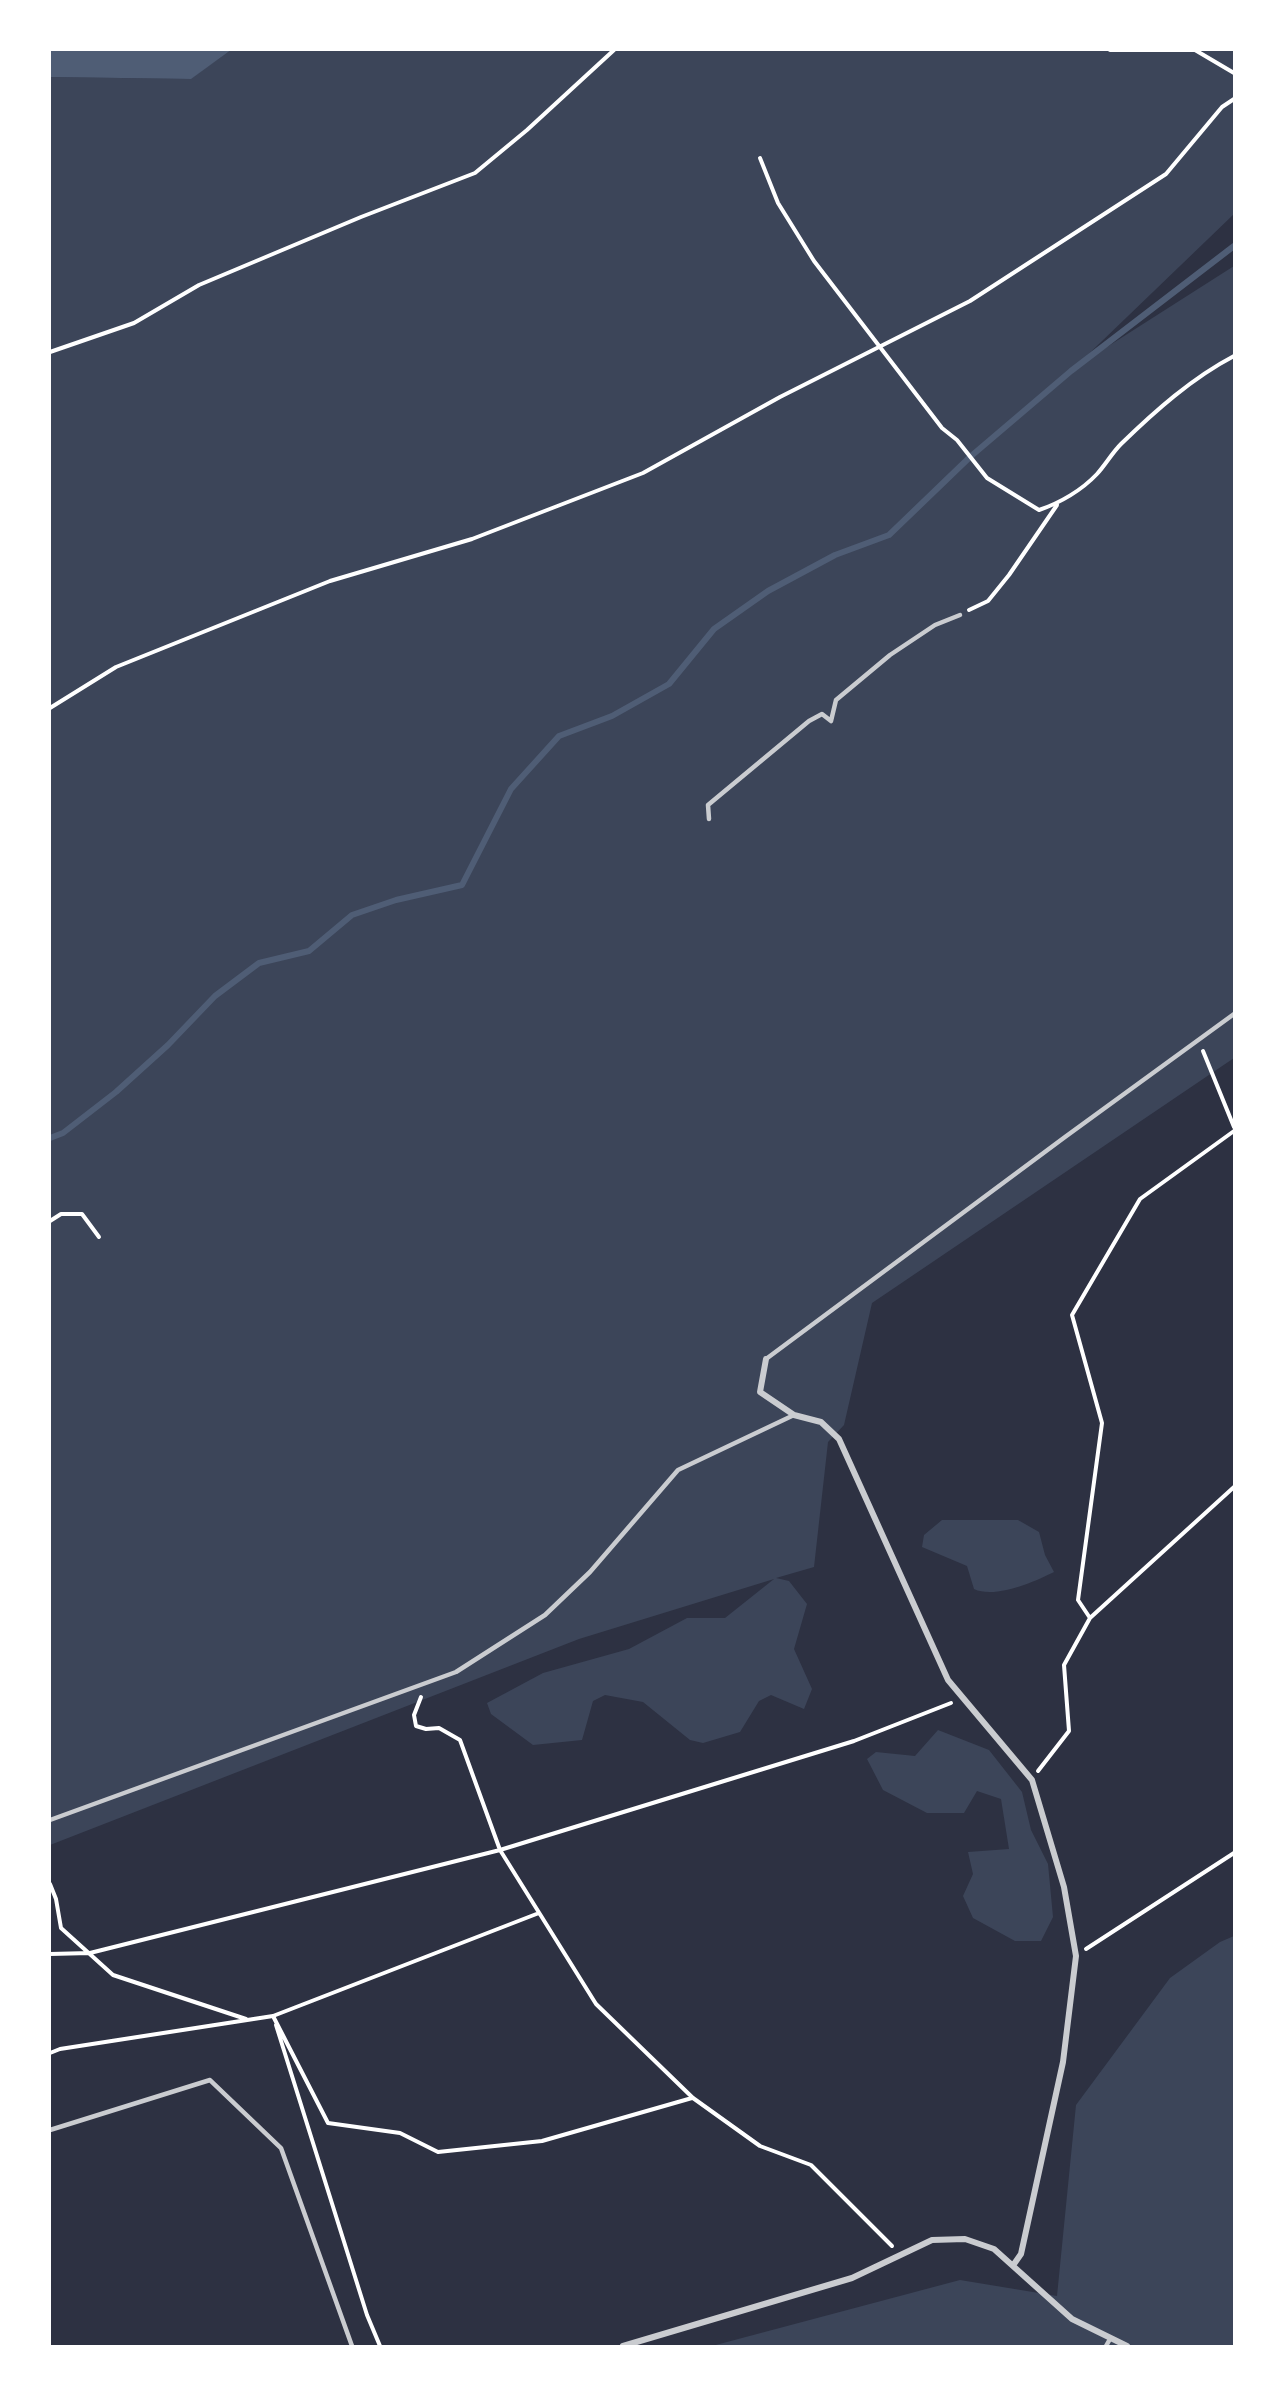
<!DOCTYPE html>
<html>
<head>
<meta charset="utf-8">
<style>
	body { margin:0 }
	#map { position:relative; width:1284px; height:2396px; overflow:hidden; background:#2d3142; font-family:Mulish,sans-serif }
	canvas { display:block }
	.frame { position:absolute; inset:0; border:51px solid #fff; pointer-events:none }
</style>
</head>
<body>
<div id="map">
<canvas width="1284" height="2396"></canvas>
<div class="frame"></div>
</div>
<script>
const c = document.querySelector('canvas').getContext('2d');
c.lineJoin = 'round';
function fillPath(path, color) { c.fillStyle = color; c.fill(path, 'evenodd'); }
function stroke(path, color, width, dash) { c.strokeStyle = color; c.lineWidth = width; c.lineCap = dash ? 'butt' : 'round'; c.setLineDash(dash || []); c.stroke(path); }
fillPath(new Path2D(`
	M231,50H1234V214L1074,368L1234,266V1058L872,1303L844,1425L828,1442L814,1567L776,1578L789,1581L807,1604L794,1649L812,1689L804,1709L771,1695L759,1701L740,1732L703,1743L690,1740L643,1702L605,1695L593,1701L582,1740L533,1745L491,1714L487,1703L543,1673L629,1649L687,1618H725L774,1579L579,1639L50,1845V77L190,79Z
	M942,1520H1018L1039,1532L1045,1555L1054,1572C1034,1582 995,1599 974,1589L967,1566L922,1547L924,1535Z
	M938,1730L989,1750L1022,1792L1031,1830L1048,1864L1053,1917L1041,1941H1015L973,1918L963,1896L973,1874L968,1852L1009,1849L1001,1799L977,1791L964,1813H927L883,1790L867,1759L876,1752L915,1756Z
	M1234,1936V2346H712L960,2280L1057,2296L1076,2105L1170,1978L1220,1942Z`), '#3c4559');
fillPath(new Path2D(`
	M50,50H231L191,79L50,77Z`), '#4f5d75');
stroke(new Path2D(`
	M50,1138L63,1133L116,1092L168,1045L215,996L259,963L309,951L352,915L396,900L462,885L511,789L559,736L612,716L669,684L714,629L768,591L835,555L889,535L970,457L1071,371L1234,246`), '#4f5d75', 6);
stroke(new Path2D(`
	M1110,50H1195L1234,73
	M760,158L778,203L814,261L942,428L957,440L987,478L1039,510C1060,503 1082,490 1097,474C1106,464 1112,453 1121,444C1155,411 1192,378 1234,356
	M50,352L134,323L199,285L361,217L475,173L527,130L614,50
	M969,610L988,601L1009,575L1057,505
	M50,708L116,667L330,581L472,539L643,473L780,397L970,301L1166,174L1222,107L1234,99
	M1203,1051L1234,1127
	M50,1221L61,1214H82L99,1237
	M1090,1618L1078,1600L1102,1423L1072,1315L1140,1199L1234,1131
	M421,1697L414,1715L416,1726L426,1729L439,1728L460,1740L500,1850L596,2004L693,2098L760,2146L811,2165L892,2246
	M1038,1771L1069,1731L1064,1665L1090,1618L1234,1487
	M50,1884L56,1899L61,1928L113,1975L246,2019
	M1086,1949L1234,1853
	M50,1954L90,1953L500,1850L854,1741L951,1703
	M274,2018L273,2016L539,1913
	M276,2025L367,2315L380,2346
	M50,2053L60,2049L273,2016L328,2123L400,2133L438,2152L542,2141L692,2098`), '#fff', 4);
stroke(new Path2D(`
	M709,819L708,805L809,721L822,714L831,721L836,700L890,655L935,625L960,615
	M766,1359L1065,1137L1234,1014
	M50,1820L456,1672L545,1615L590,1572L678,1470L794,1415
	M50,2130L210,2080L281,2148L352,2346
	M1106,2346L1110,2339`), '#caccd0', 4.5);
stroke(new Path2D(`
	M766,1359L760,1392L794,1415L821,1422L839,1439L948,1680L1032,1780L1064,1887L1076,1956L1063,2062L1021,2254L1014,2264
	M623,2346L852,2278L932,2240L965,2239L994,2249L1072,2319L1127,2346`), '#caccd0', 6);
</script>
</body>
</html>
